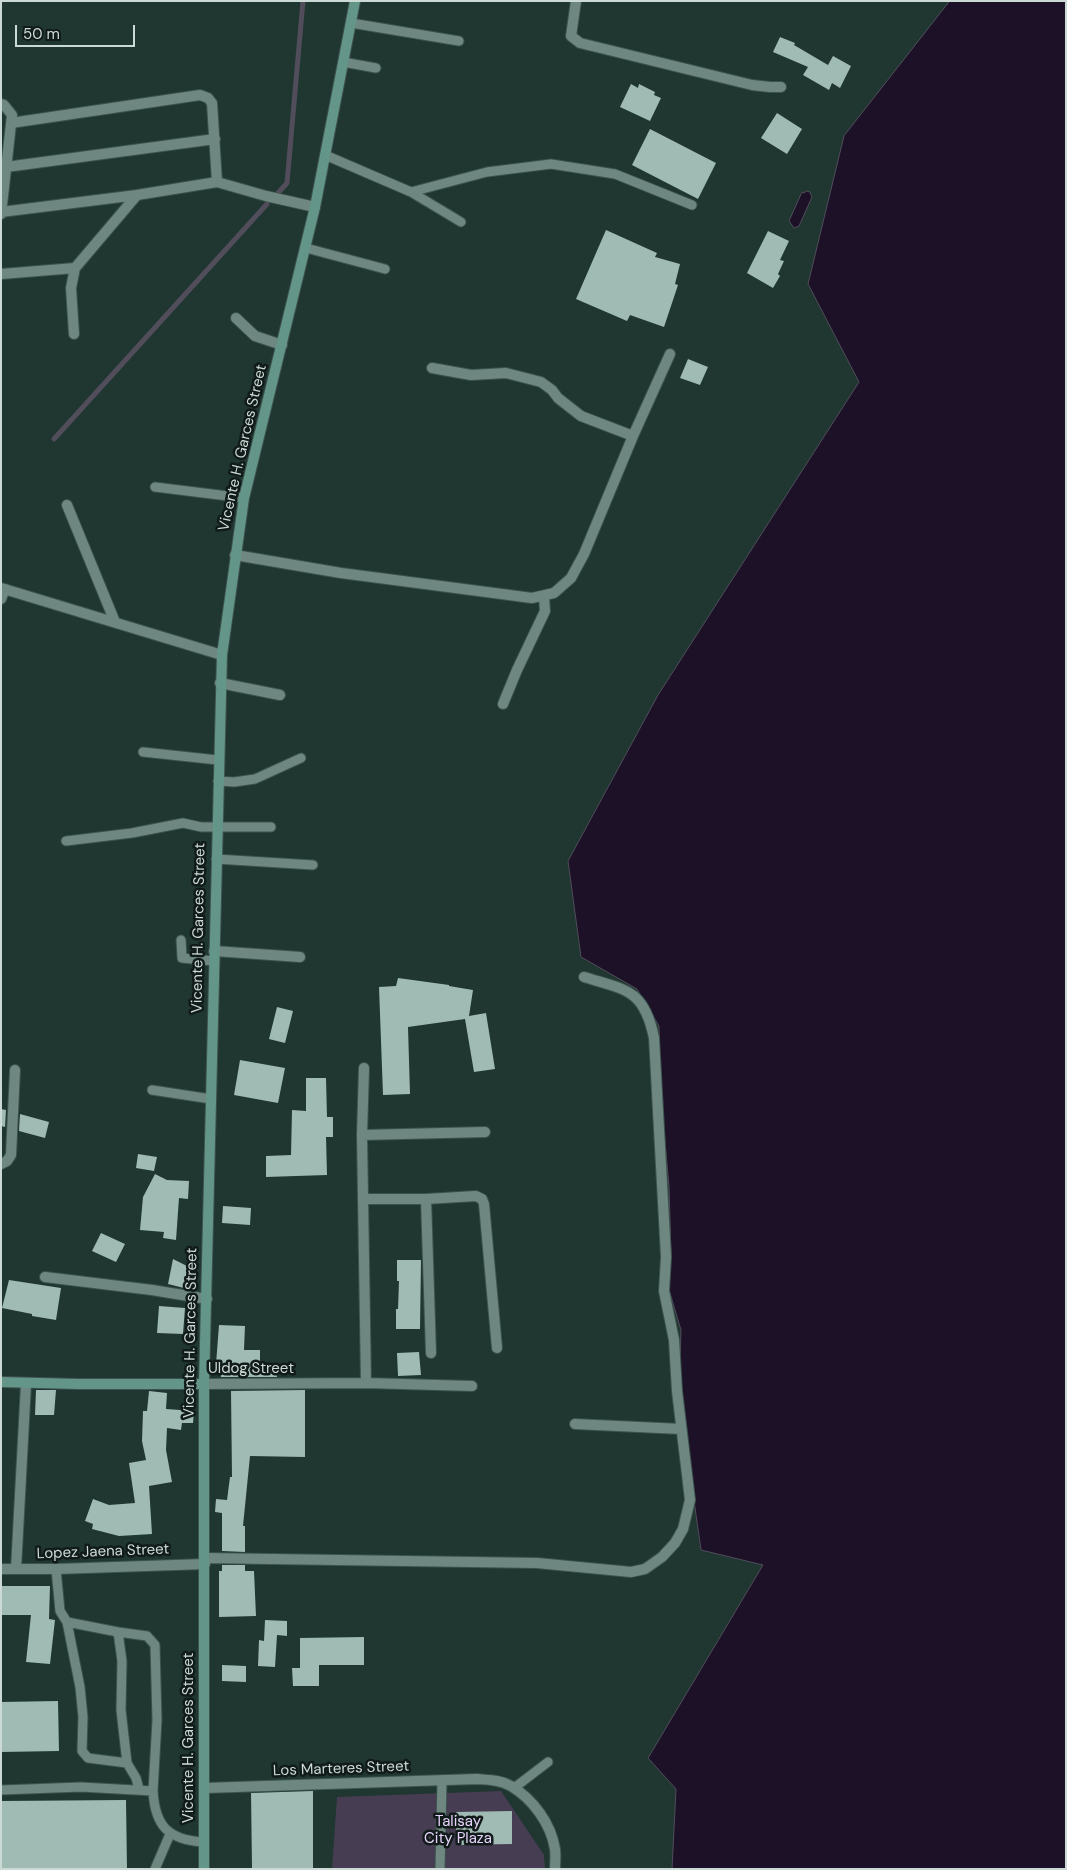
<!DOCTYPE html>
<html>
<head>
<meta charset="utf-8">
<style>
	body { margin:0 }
	#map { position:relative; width:1067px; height:1870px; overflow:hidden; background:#1f3631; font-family:"DM Sans",sans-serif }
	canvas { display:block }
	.frame { position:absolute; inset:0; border:2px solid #ccdad5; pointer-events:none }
	.scale { position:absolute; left:15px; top:25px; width:120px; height:22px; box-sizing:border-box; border:2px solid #ccdad5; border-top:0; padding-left:6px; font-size:15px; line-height:18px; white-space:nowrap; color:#ccdad5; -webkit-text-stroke:4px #111b19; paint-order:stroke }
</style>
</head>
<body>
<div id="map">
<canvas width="1067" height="1870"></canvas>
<div class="frame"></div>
<div class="scale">50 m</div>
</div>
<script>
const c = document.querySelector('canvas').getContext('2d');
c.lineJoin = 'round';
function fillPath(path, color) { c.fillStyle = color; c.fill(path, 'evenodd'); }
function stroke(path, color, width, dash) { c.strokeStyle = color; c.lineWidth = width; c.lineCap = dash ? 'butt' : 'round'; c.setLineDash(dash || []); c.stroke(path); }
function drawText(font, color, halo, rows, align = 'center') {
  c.font = font + ' "DM Sans",sans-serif'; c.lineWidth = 5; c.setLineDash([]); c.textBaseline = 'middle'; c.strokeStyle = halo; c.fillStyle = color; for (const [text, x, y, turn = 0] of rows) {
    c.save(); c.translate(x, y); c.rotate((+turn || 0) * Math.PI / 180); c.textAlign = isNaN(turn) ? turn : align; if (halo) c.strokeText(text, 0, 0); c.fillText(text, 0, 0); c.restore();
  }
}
fillPath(new Path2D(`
	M501,1791L544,1855L545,1869H332L337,1797Z`), '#463d52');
const water = new Path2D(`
	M950,1H1066V1869H672L676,1789L648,1758L763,1565L701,1550L679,1395L681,1330L667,1283L671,1256L669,1186L660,1087L659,1026L637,989L581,957L568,861L658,695L859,382L808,284L844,136Z
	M806,191L810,192L812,197L799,226L794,228L789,221L802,192L804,193Z`);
fillPath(water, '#1c1127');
stroke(water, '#514d5b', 1);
stroke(new Path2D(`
	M278,193L287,183L303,1
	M54,439L267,204`), '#514d5b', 5);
fillPath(new Path2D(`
	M780,37L795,43L794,45L828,65L833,56L851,66L840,88L832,83L829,90L803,75L808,67L773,52Z
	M631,84L638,88L639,84L655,92L654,95L661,98L650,121L620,107Z
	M777,113L802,129L787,154L761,138Z
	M650,129L716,163L698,199L632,165Z
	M606,230L657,253L655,257L680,264L675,284L678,285L664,327L630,315L627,321L576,299Z
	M768,231L789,241L780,260L784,261L778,274L780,276L773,288L747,273Z
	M688,359L708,367L700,385L680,378Z
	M398,978L449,985V986L473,990L469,1016L486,1013L495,1069L474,1072L465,1019L408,1027L410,1094L383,1095L379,987L396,986Z
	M277,1007L293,1011L285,1043L269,1039Z
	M240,1060L285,1068L278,1103L234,1095Z
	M306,1078H326L327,1117H333V1137H326L327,1175L266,1177V1156L291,1155L292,1110L306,1111Z
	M1,1109L6,1110L5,1127L1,1126Z
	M20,1114L49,1122L45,1138L19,1131Z
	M138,1154L157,1157L154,1171L136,1168Z
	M155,1174L167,1180L189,1181L188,1199L179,1198L176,1240L163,1238L164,1232L140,1230L143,1197Z
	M223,1206L251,1208L250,1225L222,1223Z
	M101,1233L125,1244L116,1262L92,1251Z
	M173,1259L189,1267L191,1272L192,1290L168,1284Z
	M397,1260H421L420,1329H396V1309H398L399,1281H397Z
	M9,1280L61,1288L56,1320L32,1316V1314L2,1308Z
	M159,1306L185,1308L183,1334L157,1333Z
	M219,1325L245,1326L244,1350H260V1366L277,1365V1377H221L220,1365L216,1364Z
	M419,1352L421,1375L398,1376L397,1353Z
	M36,1390H56L54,1415H35Z
	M305,1390V1457L250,1456L243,1526H245V1552L222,1551V1513L215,1512L216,1499L227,1500L230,1477H232L231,1391Z
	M149,1391L167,1393L166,1409L194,1411L193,1423H182L181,1430L167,1428L166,1450L172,1482L149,1486L152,1534L119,1536L92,1529L93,1524L85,1521L93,1499L109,1505L135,1503L129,1463L146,1460L142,1441L143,1411H147Z
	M222,1565H245V1571H254L256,1616L219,1617V1571H222Z
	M1,1586H50L49,1619L55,1620L50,1664L26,1662L31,1615H1Z
	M265,1620L287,1621V1636L277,1635L275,1667L258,1666L259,1640L264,1641Z
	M364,1637V1665H319V1686H293L292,1668H300V1638Z
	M222,1665L246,1666V1682L222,1681Z
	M58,1701L59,1751L1,1752V1702Z
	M313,1791V1869H252L251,1793Z
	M126,1800L127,1869H1V1801Z
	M512,1811V1844L456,1845V1812Z`), '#a0bbb3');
const lane = new Path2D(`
	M351,23L459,41
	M343,62L376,68
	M325,155L411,192L461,222
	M411,192L487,172L551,164L615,174L692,205
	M306,248L385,269
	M155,487L244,498
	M143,752L218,760
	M218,781L234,782L255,779L301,758
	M66,841L132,833L183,823L201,827H271
	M216,859L313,865
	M181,940L182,958L214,961
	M152,1090L211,1099
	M56,1569L60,1611L67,1622
	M118,1632L67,1622L80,1687L83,1717L82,1751L88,1758L127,1763L136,1778L139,1789
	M127,1763L121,1710L122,1661L118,1632L147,1636L155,1645L157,1720L153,1791
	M514,1788L548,1762
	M1,1790L81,1787L153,1791C155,1826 168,1840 204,1842
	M155,1869L170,1834
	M440,1869L442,1781`);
const street = new Path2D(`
	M576,1L571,36L580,43L752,85L770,87H781
	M1,104L4,105L12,115L1,214
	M11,123L200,95L208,98L212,103L217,182
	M6,167L215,139
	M1,212L137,195L217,182L266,196L315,207
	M1,274L75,268
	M236,318L255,336L282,345
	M74,334L71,288L75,268L137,195
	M432,368L471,375L506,373L541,382L552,390L558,398L581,416L633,436L670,354
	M67,505L115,622
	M235,555L341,573L532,598L554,593L571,578L584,554L633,436
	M1,588L222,655
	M1,599L5,589
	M220,683L280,695
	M503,704L517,670L545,611L544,597
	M214,951L300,957
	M364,1068L362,1135L366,1383
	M362,1135L485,1132
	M1,1164L7,1161L11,1155L15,1070
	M363,1199H426L476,1196L482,1199L484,1204L497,1348
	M426,1199L431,1353
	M45,1277L152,1290L207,1299
	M204,1384L366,1383L472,1386
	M575,1424L681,1429
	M205,1558L537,1563L631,1572L645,1569L662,1557L675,1543L683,1529L690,1500L677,1391L674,1340L664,1291L666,1257L654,1038C644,989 626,990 584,977
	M1,1569H56L205,1564
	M16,1569L26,1384
	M205,1788L477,1779C489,1780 501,1780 511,1786C533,1799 551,1824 555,1849C556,1855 555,1862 555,1869`);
const secondary = new Path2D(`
	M1,1382L79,1384H204
	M204,1869V1384L222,655L244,498L315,207L355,1`);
stroke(lane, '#3d534e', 11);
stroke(street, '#3d534e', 12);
stroke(secondary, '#3d534e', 12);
stroke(lane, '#6e8881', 9);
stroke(street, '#6e8881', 10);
stroke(secondary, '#649589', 10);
drawText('15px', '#ccdad5', '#111b19', [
	["Vicente H. Garces Street",243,448,-77],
	["Vicente H. Garces Street",199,928,-89],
	["Vicente H. Garces Street",191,1333,-89],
	["Uldog Street",251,1369],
	["Lopez Jaena Street",103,1552,-2],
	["Vicente H. Garces Street",189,1738,-90],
	["Los Marteres Street",341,1769,-2]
]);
drawText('15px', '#e5d2fb', '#111b19', [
	["Talisay",458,1822],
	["City Plaza",458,1839]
]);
</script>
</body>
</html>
